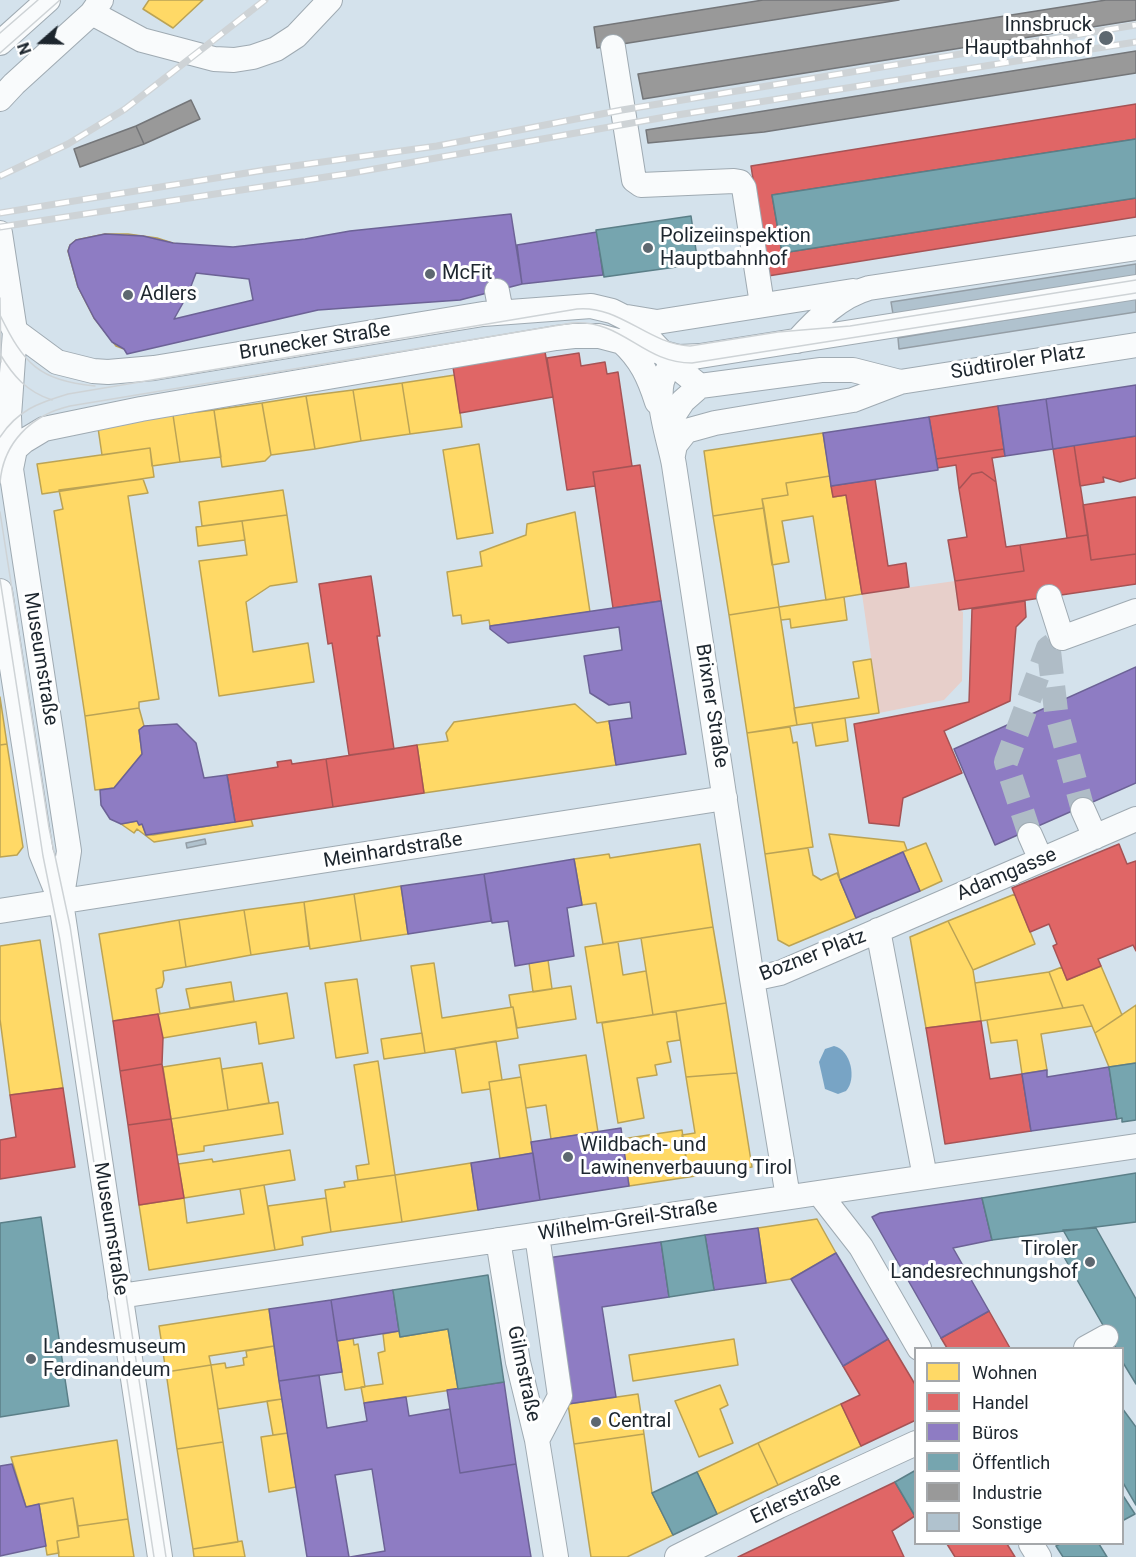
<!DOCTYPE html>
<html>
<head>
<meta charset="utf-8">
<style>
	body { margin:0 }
	#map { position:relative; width:1136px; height:1557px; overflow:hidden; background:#d4e2ec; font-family:Roboto,sans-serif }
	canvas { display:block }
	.legend { position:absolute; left:914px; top:1347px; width:210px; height:198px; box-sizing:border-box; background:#fff; border:2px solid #a5a8ab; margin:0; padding:8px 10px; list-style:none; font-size:18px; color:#1d262e }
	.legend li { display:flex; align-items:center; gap:12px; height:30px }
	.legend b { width:30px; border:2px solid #a5a8ab }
	.north { position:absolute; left:12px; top:12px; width:60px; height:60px; -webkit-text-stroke:4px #fff; paint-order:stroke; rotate:250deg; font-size:16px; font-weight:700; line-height:24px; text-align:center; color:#1d262e }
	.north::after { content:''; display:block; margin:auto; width:21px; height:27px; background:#1d262e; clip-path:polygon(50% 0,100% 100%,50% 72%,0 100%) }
</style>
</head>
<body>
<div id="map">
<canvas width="1136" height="1557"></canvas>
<ul class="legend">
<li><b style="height:16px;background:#ffd966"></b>Wohnen</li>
<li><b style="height:16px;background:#e06666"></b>Handel</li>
<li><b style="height:16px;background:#8e7cc3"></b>Büros</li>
<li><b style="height:16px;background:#76a5af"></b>Öffentlich</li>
<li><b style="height:16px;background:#999"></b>Industrie</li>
<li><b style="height:16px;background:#b0c2ce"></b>Sonstige</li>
</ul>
<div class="north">N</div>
</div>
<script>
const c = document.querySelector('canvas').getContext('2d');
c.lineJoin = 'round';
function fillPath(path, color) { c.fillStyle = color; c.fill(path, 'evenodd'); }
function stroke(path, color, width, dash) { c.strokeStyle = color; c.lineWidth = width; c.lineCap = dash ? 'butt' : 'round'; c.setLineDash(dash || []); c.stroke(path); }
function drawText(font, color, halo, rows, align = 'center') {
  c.font = font + ' Roboto,sans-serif'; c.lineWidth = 6; c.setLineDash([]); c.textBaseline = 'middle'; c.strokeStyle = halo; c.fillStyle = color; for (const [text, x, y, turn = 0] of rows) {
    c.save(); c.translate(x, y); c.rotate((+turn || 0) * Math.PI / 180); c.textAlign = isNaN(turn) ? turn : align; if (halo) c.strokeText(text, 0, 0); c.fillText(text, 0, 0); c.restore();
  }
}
fillPath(new Path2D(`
	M955,581L959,610L963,612L962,681L944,700L879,713L862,594Z`), '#e7cfca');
fillPath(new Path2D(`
	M834,1046C851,1050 857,1079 846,1091L838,1094L825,1089L819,1062L825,1049Z`), '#78a4c5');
const homes = new Path2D(`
	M149,0H203L173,28L143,9Z
	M105,234H128L157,238L182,246L190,256L183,279L163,317L146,339L130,349H124L116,346L94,318L78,287L68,251L70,245L76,240Z
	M455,375L462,427L410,434L402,383Z
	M402,383L410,434L361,441L353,390Z
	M353,390L361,441L315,449L306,396Z
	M306,396L315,449L271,455L262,403Z
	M262,403L271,455L265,461L222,467L214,410Z
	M214,410L221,457L180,462L173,415Z
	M173,415L180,462L152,466L150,448L102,455L98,428Z
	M823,433L830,476L786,483L788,495L762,499L764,508L713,516L704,451Z
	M479,444L493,533L457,539L443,450Z
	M150,448L154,477L42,494L37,464Z
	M830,476L833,497L846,495L862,594L826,600L813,516L782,521L789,562L772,565L762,499L788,495L786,483Z
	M143,479L148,493L128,496L159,699L139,702V708L85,716L54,511L63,509L59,490Z
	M283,490L287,515L202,526L199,502Z
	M764,508L779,607L729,615L713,516Z
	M575,512L590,612L490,626L489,620L462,624L461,615L453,616L447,572L482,566L480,552L526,535L527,524Z
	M287,515L297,582L270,586L246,602L253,652L308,643L314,682L219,696L199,561L247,555L242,521Z
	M242,521L245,540L198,546L196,527Z
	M844,597L847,620L791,628L790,619L781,620L779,607Z
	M779,607L797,725L747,733L729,615Z
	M871,659L879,713L797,725L794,708L859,698L853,662Z
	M0,697L7,744L0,745Z
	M575,704L597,723L609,721L616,765L424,793L417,745L448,741L446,733L454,722Z
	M139,708L144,726L139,730L142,754L114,788L95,790L85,716Z
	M845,718L848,741L816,746L812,723Z
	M790,727L793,743L797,742L813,847L765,854L747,733Z
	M7,744L23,847L17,855L0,857V745Z
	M251,819L253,826L154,842L137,829L134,833L121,824L137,821L139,825L142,824L146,835H153Z
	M829,834L904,842L907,850L840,880Z
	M926,843L942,881L920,891L903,852Z
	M700,844L713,927L603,944L596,903L582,905L574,859L609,854L610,858Z
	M808,848L813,875L821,880L837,873L856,918L789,946L778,940L765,854Z
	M401,886L408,934L361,941L354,894Z
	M354,894L361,941L310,949L304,902Z
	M1015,894L1035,944L973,970L948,921Z
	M304,902L309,946L251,955L244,910Z
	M244,910L251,955L186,967L179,920Z
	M179,920L186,967L163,971L164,980L162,987L156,989L160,1014L113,1021L99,934Z
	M948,921L973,970L981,1021L926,1028L910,937Z
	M713,927L726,1003L653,1015L641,938Z
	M40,940L63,1088L10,1095L0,1019V946Z
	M618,942L623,975L646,971L653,1015L597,1023L585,947Z
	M548,960L552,989L533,992L529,963Z
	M434,963L442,1018L513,1007L518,1038L425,1053L411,966Z
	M1101,966L1122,1015L1095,1033L1083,1005L1063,1008L1049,972L1062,967L1067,980Z
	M1049,972L1063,1008L981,1021L975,983Z
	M357,979L368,1053L336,1058L325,983Z
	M231,982L234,1001L190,1008L186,989Z
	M571,986L576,1019L517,1028L513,1007H511L509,995Z
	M287,993L294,1038L259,1044L256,1022L163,1038L161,1037L158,1014Z
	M726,1003L737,1073L686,1077L676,1011Z
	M1083,1005L1092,1026L1041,1034L1047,1070L1022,1074L1017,1040L991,1043L987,1020Z
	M1136,1005V1063L1109,1067L1095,1033Z
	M676,1011L680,1040L667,1042L671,1062L655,1065L657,1075L637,1078L644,1118L618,1123L602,1023Z
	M422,1033L425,1053L384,1059L381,1039Z
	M496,1041L502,1080L489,1082L490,1089L462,1093L455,1048Z
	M586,1055L598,1132L551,1139L546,1105L526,1108L519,1065Z
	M220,1058L228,1110L171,1119L163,1067Z
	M378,1061L395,1175L358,1180L356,1166L369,1164L354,1065Z
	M262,1063L269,1103L228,1110L222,1069Z
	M737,1073L752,1167L689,1177L682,1135L695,1133L686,1077Z
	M521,1077L533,1153L500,1159L489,1082Z
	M278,1102L283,1134L204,1146V1151L177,1155L171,1119Z
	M682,1130L689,1177L629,1186L622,1139Z
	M290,1150L295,1180L184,1198L178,1164L212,1159L213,1162Z
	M471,1163L478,1210L402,1222L395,1175Z
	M395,1175L402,1222L331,1232L325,1190L345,1187L344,1182Z
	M264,1185L275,1250L149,1270L139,1205L184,1198L187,1223L244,1214L240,1189Z
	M326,1198L331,1232L302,1237L303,1245L275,1250L268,1206Z
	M817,1219L836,1253L791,1279L766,1283L758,1228Z
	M269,1309L274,1346L209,1356L211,1365L166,1372L159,1326Z
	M448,1329L458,1389L364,1403L361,1387L383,1384L378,1353L385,1351L383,1334L399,1331L400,1337Z
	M353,1338L354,1345L358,1344L365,1387L345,1390L337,1341Z
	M734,1339L738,1365L633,1381L629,1355Z
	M274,1346L282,1399L218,1409L211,1365L225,1363L226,1368L244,1365L243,1358L247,1357L246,1351Z
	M211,1365L223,1442L177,1449L166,1372Z
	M720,1385L728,1405L720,1409L733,1443L699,1457L675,1401Z
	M638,1394L644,1434L574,1444L568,1404Z
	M282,1399L288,1433L273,1435L267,1401Z
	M841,1404L861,1446L778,1485L758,1443Z
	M288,1433L296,1487L269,1492L261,1437Z
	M644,1434L652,1493L673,1535L627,1557H591L574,1444Z
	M117,1440L128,1519L78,1526L73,1498L26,1507L11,1457Z
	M223,1442L238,1542L193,1549L177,1449Z
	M758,1443L778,1485L717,1514L697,1472Z
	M73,1498L79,1537L57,1541L59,1553L47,1555L39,1504Z
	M128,1519L134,1557H59L57,1541L79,1537L78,1526Z
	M242,1541L245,1557H194L193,1549Z`);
fillPath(homes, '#ffd966');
stroke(homes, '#bba355', 1.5);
const shops = new Path2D(`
	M1136,104V139L772,195L782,253L1136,198V217L768,276L751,166Z
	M545,352L553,397L460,413L453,367Z
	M579,353L581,366L605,362L607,374L618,372L632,466L593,472L595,486L567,490L547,358Z
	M998,406L1004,449L936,459L929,417Z
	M1136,436V478L1120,482L1103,477L1104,482L1080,486L1074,445Z
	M1074,445L1088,535L1067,538L1053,449Z
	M1004,449L1005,456L992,458L996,482L982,472L972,474L959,489L956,465L937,468L936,459Z
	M640,465L661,601L613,608L593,472Z
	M982,472L996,482L1006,547L1020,545L1024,571L955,581L948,540L967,537L959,489L972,474Z
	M875,479L888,566L906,563L909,587L862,594L846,495L833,497L831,486Z
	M1134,497H1136V554L1091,560L1083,505Z
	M1088,535L1091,560L1136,554V584L959,610L955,581L1024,571L1020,545Z
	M371,576L380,636H377L394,749L349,755L332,643L328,644L319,584Z
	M1025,601L1026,617L1016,627L1010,701L944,731L962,773L903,798L899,826L869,823L854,724L969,702L972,609Z
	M417,745L424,793L333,807L326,759Z
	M326,759L333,807L235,822L227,775L278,767L277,762L291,760L292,764Z
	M1119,844L1127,864L1136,861V951L1133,945L1098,959L1101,966L1067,980L1053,946L1057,944L1049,924L1030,932L1012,888Z
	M158,1014L163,1038L162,1064L120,1071L113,1021Z
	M981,1021L990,1079L1022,1074L1031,1131L945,1144L926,1028Z
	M162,1064L171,1119L128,1125L120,1071Z
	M63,1088L75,1167L0,1179V1140L16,1137L10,1095Z
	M171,1119L184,1198L139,1205L128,1125Z
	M989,1311L1010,1348H947L941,1338Z
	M888,1339L916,1386V1420L861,1446L841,1404L860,1395L843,1366Z
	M895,1482L915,1516L892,1531L904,1557H738Z
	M947,1544H1007L1015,1557H955Z`);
fillPath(shops, '#e06666');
stroke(shops, '#a65355', 1.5);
const offices = new Path2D(`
	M511,214L522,284L460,300L318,310L127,354L124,349L112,342L94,318L78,287L68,251L70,245L76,240L105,234L143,236L173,243L233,247L305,239L350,231ZM196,273L249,279L253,300L174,319L188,294Z
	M597,232L603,275L522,284L517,245Z
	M1136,385V436L1053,449L1046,399Z
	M1046,399L1053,449L1005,456L998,406Z
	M929,417L938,470L831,486L823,433Z
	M661,601L686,754L616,765L609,721L632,718L630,702L609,705L590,693L584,656L622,650L619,627L508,643L490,629V626Z
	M1136,667V783L995,845L954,749Z
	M177,724L196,743L204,778L227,775L235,822L146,835L142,824L139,825L137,821L121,824L110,819L101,805L100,790L114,788L142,754L139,730L144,726Z
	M903,852L920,891L856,918L840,880Z
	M574,859L582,905L567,908L574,956L515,966L508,921L492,923L484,874Z
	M484,874L491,921L408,934L401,886Z
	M1109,1067L1117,1119L1031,1131L1022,1074L1047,1070V1077Z
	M621,1128L629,1186L540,1200L531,1142Z
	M533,1153L540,1200L478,1210L471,1163Z
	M982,1198L992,1240L953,1248L989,1311L941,1338L872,1217L880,1213Z
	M758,1228L766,1283L714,1290L705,1235Z
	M661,1242L669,1297L602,1307L616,1397L568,1404L547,1258Z
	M836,1253L888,1339L843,1366L791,1279Z
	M393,1290L399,1331L337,1341L331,1300Z
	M331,1300L342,1372L279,1381L269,1309Z
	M319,1375L327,1428L367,1421L364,1403L406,1397L409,1416L450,1409L460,1473L516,1464L531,1557H350L385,1551L372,1469L335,1475L349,1557H307L279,1381Z
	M504,1382L516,1464L460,1473L447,1390Z
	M12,1464L26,1507L39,1504L46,1546L0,1556V1466Z`);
fillPath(offices, '#8e7cc3');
stroke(offices, '#6c6296', 1.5);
const public = new Path2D(`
	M1136,139V198L782,253L772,195Z
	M691,216L698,264L604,277L596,230Z
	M1136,1063V1120L1122,1122V1118L1117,1119L1109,1067Z
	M1136,1173V1222L992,1240L982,1198Z
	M41,1217L69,1406L0,1417V1223Z
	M1096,1228L1136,1299V1384L1122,1361V1348H1116L1060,1250L1071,1244L1063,1230Z
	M705,1235L714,1290L669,1297L661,1242Z
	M488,1275L504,1382L458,1389L448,1329L400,1337L393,1290Z
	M1122,1408L1136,1427V1505L1122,1481Z
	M916,1470V1515L915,1516L895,1482Z
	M697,1472L717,1514L673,1535L652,1493Z
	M1122,1494L1135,1514L1122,1521Z
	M1060,1544H1099L1107,1557H1063L1056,1546Z`);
fillPath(public, '#76a5af');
stroke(public, '#5b7f88', 1.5);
const industry = new Path2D(`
	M763,0H899L597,48L594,27Z
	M1106,0H1136V20L643,99L638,74Z
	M1136,51V73L764,132L648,143L646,130Z
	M191,100L200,119L144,144L136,126Z
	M136,126L144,144L80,167L74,149Z`);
fillPath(industry, '#999');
stroke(industry, '#747679', 1.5);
const building = new Path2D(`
	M1136,264V276L893,314L891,302Z
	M1136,298V312L899,349L898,338Z
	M205,839L206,844L187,848L186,843Z`);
fillPath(building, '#b0c2ce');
stroke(building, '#949ea6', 1.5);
stroke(new Path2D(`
	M1049,651L1056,711L1083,810
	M1030,835L1006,762L1048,648L1062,638`), '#afbcc6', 24, [24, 12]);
const minor = new Path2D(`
	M92,13L142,40L214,59L234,60L253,57L276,49L296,36L330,0
	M0,43L48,0
	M613,47L634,180L641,185L734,181L740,182L744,188L762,304
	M0,99L14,84L92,13L101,0
	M0,233L15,331L9,416L11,469L69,851L61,902
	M497,291L501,312
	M0,303L15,331L57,362L93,371L108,372L154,368L483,314L591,306L612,311L624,317L637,326L674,365L700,386
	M627,317L657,322L853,291
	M621,341C641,359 649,377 657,402
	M797,341C817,319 840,296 869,288L1136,248
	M693,358C684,361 675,363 668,370C650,390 670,440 674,465L752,979L788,1197
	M668,433L670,420L675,413L683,401L700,386L821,370H853L900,382
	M673,455L675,445L686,431L715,423L853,400L900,382L1136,345
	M11,469L15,449L24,441L44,429L141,409L556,338L574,336H599L679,357L700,356L1136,287
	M0,591L41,853L61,902L160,1557
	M1049,597L1062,638L1136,611
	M1083,810L1095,837
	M1030,835L1041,860
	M0,911L725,798
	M878,930L925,1177
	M752,979L780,973L1136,819
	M819,1193L861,1247L919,1348
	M498,1240L518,1362L537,1440L556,1557
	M120,1296L1136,1146
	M1086,1348L1106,1337
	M537,1440L560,1396L537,1235
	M1031,1544L1039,1557
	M677,1557L779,1506L916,1443`);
stroke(minor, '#9faab2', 26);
stroke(minor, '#f9fbfc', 24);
stroke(new Path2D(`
	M0,33L38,0
	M0,53L60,0
	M0,298L1,362
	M0,315C24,364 38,380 95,386
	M0,354C13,376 27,392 52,400
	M0,437C18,410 38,403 68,394L577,309C620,305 648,344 690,346L778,332L850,326L1136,280
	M0,483C3,443 31,415 70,406L572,323C623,319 642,363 692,363L1136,293
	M0,512L49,828L70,926L166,1557
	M0,579L43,856L60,940L154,1557`), '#ced3d6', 1.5);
const rail = new Path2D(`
	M0,176L68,144L125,109L265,0
	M0,213L265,170L437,146L622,110L1136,25
	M0,227L352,173L671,116L1136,42`);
stroke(rail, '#ced3d6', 7);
stroke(rail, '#fff', 4.5, [14]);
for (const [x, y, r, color] of [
	[1106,38,8,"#5d6870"],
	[648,248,6,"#5d6870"],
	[430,274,6,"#5d6870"],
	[128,295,6,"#5d6870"],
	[568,1157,6,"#5d6870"],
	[1090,1262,6,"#5d6870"],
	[31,1359,6,"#5d6870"],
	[596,1422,6,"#5d6870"]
]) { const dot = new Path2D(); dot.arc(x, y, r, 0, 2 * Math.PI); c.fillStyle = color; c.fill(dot); stroke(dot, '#fff', 2); }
drawText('20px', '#1d262e', '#fff', [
	["Innsbruck",1092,26,"right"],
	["Hauptbahnhof",1092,49,"right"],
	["Polizeiinspektion",660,237],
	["Hauptbahnhof",660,260],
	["McFit",442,274],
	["Adlers",140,295],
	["Wildbach- und",580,1146],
	["Lawinenverbauung Tirol",580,1169],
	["Tiroler",1078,1250,"right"],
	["Landesrechnungshof",1078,1273,"right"],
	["Landesmuseum",43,1348],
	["Ferdinandeum",43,1371],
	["Central",608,1422]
], 'left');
drawText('20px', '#1d262e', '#fff', [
	["Brunecker Straße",315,342,-9],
	["Südtiroler Platz",1018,363,-9],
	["Museumstraße",40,659,81],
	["Brixner Straße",711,706,81],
	["Meinhardstraße",393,851,-9],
	["Adamgasse",1007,875,-23],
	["Bozner Platz",813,956,-21],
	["Wilhelm-Greil-Straße",628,1221,-9],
	["Museumstraße",110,1229,81],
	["Gilmstraße",523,1374,78],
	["Erlerstraße",796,1499,-25]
]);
</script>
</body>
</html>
